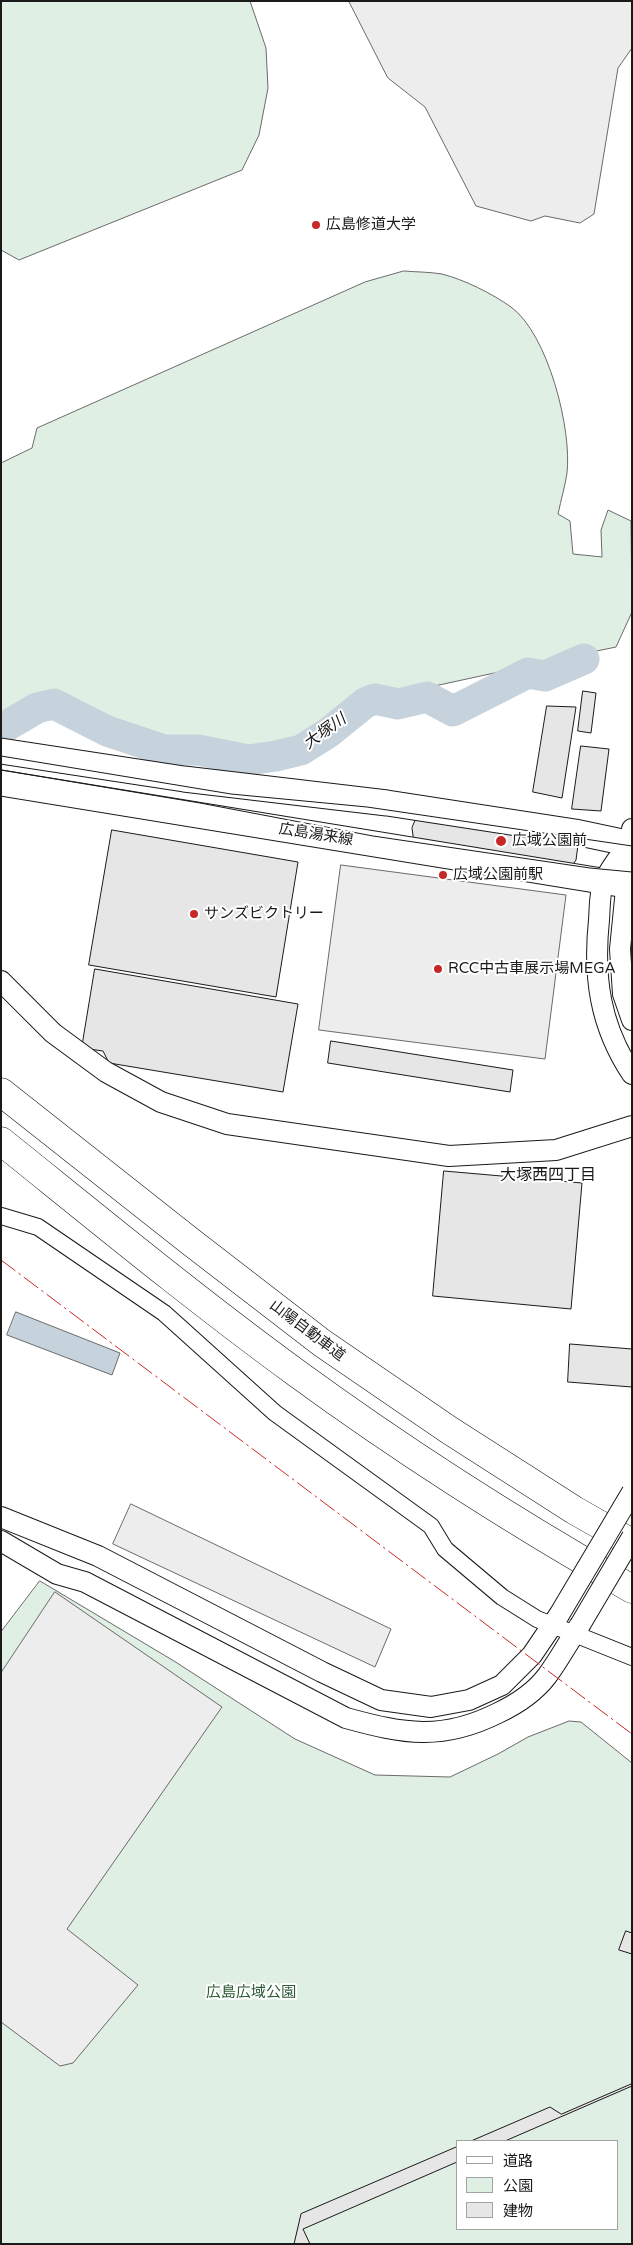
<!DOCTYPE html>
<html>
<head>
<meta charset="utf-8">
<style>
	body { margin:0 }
	#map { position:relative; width:633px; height:2245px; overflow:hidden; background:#fff; font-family:"Varela Round","Noto Sans JP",sans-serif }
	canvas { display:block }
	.frame { position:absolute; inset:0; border:2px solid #1a1a1a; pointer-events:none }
	.legend { position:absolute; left:456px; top:2140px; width:162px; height:90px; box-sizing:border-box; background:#fff; border:1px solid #a3a3a3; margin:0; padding:6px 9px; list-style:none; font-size:15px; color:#1a1a1a }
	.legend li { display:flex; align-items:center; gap:10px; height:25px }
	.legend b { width:25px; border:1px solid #a3a3a3 }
</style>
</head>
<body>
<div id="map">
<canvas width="633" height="2245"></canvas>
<div class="frame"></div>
<ul class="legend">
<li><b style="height:6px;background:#fff"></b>道路</li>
<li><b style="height:14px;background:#e0efe3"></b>公園</li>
<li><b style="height:14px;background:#e6e6e6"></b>建物</li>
</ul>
</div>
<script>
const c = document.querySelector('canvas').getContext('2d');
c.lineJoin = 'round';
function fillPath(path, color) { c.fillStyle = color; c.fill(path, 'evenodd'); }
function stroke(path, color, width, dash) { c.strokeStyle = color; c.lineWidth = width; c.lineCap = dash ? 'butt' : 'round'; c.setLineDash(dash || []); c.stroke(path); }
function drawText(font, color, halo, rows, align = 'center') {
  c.font = font + ' "Varela Round","Noto Sans JP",sans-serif'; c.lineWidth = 4; c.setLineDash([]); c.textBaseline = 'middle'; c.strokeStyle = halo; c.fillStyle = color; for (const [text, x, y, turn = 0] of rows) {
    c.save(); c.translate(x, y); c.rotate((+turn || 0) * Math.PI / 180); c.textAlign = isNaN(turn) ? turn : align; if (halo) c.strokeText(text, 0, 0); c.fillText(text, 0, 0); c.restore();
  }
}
const green = new Path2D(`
	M1,1H250L266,48L268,88L259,135L242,170L19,260L1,250Z
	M404,271C416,272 430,272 442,274C465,280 491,293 511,307C548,334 572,429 567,473C565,486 561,500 558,514L570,521L573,554L602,557L601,530L608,510L631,521L632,612L616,647L582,654L545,670L522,667L416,690L363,698L330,725L290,747L243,751L194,742L144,737L46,696L1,719V463L32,448L37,428L365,282Z
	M40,1581L174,1661L295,1739L375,1775L450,1777L498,1754L528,1737L569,1721L581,1722L632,1763V2244H1V1632ZM457,2141H617V2229H457Z`);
fillPath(green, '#e0efe3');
stroke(green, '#6a6a6a', 1);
const parking = new Path2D(`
	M349,1H632V48L618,68L594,214L580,223L545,216L531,221L476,206L425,107L388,78Z
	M341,865L566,895L545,1059L319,1030Z
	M131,1504L391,1629L375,1667L113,1544Z
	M55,1592L222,1707L67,1929L138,1985L73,2063L60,2066L1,2022V1673Z`);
fillPath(parking, '#ededed');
stroke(parking, '#6a6a6a', 1);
const water = new Path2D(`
	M16,1312L120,1353L112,1375L7,1335Z`);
fillPath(water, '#c6d2dc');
stroke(water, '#6a6a6a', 1);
stroke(new Path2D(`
	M1,729L37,708L54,704L107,731L164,750H198L248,760L276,756L301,750L328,733L365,703L375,699L398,704L427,697L453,711L528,673L545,676L584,659`), '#c6d2dc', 31);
const building = new Path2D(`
	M583,691L596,693L591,733L578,731Z
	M547,706L576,707L562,798L533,792Z
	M581,746L609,749L601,811L572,809Z
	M418,814L578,845L576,860L572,866L414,843L412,828Z
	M112,830L298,862L276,997L89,965Z
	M95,969L298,1004L283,1092L109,1063L103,1051L82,1048Z
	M331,1041L513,1070L510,1092L328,1063Z
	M444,1171L582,1183L571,1309L433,1296Z
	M570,1344L632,1349V1387L568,1382Z
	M626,1931L632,1933V1954L619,1950Z
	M632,2084V2086L505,2141H471L550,2107L561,2114Z
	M457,2147V2162L303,2229L310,2244H294L301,2214Z`);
fillPath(building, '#e6e6e6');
stroke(building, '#1a1a1a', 1);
const minor = new Path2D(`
	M1,1216L38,1227L164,1313L275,1413L431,1526L445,1549L502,1597L537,1619L632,1657`);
const tertiary = new Path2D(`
	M632,829L620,949L623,994L632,1020
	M629,844C621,855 609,869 604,882C599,893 600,908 599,920C593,977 600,1026 632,1074
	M1,981L53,1033L106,1072L161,1102L227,1124L449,1156L556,1150L632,1126
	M1,1517L98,1556L322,1672L381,1700L431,1707L469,1700L502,1685L532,1655L559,1615
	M1,1541L57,1574L85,1582L346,1718C404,1734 442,1741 498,1713C517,1704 534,1693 547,1676C559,1660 569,1641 580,1625`);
const primary = new Path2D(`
	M1,751L184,779L387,803L575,832L632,844
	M1,783L632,886`);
const motorway = new Path2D(`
	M1,1092L191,1242L322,1343L449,1430L574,1510L632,1543
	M1,1141C98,1219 195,1299 295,1372C403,1451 516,1523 632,1589`);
stroke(minor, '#1a1a1a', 18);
stroke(tertiary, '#1a1a1a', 22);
stroke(primary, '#1a1a1a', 27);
stroke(motorway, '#1a1a1a', 29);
stroke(minor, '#fff', 16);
stroke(tertiary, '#fff', 20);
stroke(primary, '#fff', 25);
stroke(motorway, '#fff', 28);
stroke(new Path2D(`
	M1,756L231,794L367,807L632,846
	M1,770L200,803L373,836L590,868L632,872`), '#1a1a1a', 1);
const tertiaryBridge = new Path2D(`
	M559,1615L632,1492
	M580,1625L632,1537`);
stroke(tertiaryBridge, '#1a1a1a', 22, []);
stroke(tertiaryBridge, '#fff', 20);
stroke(new Path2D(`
	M1,1260L632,1734`), '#c62828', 1, [18, 4, 2.5, 4]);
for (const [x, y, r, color] of [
	[316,225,5,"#c62828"],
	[501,841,6,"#c62828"],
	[443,875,5,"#c62828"],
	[194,914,5,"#c62828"],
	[438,969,5,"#c62828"]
]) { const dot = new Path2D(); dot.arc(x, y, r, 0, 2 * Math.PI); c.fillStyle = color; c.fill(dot); stroke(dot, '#fff', 2); }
drawText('15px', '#1a1a1a', '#fff', [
	["広島修道大学",326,225],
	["広域公園前",512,841],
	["広域公園前駅",453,875],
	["サンズビクトリー",204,914],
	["RCC中古車展示場MEGA",448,969]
], 'left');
drawText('15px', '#1a1a1a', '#fff', [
	["広島湯来線",316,835,9],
	["山陽自動車道",307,1331,37]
]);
drawText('15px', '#2b5a34', '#fff', [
	["広島広域公園",251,1993]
]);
drawText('italic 16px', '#1a1a1a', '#fff', [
	["大塚川",325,732,-36]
]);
drawText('16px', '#1a1a1a', '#fff', [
	["大塚西四丁目",548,1176]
]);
</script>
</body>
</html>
